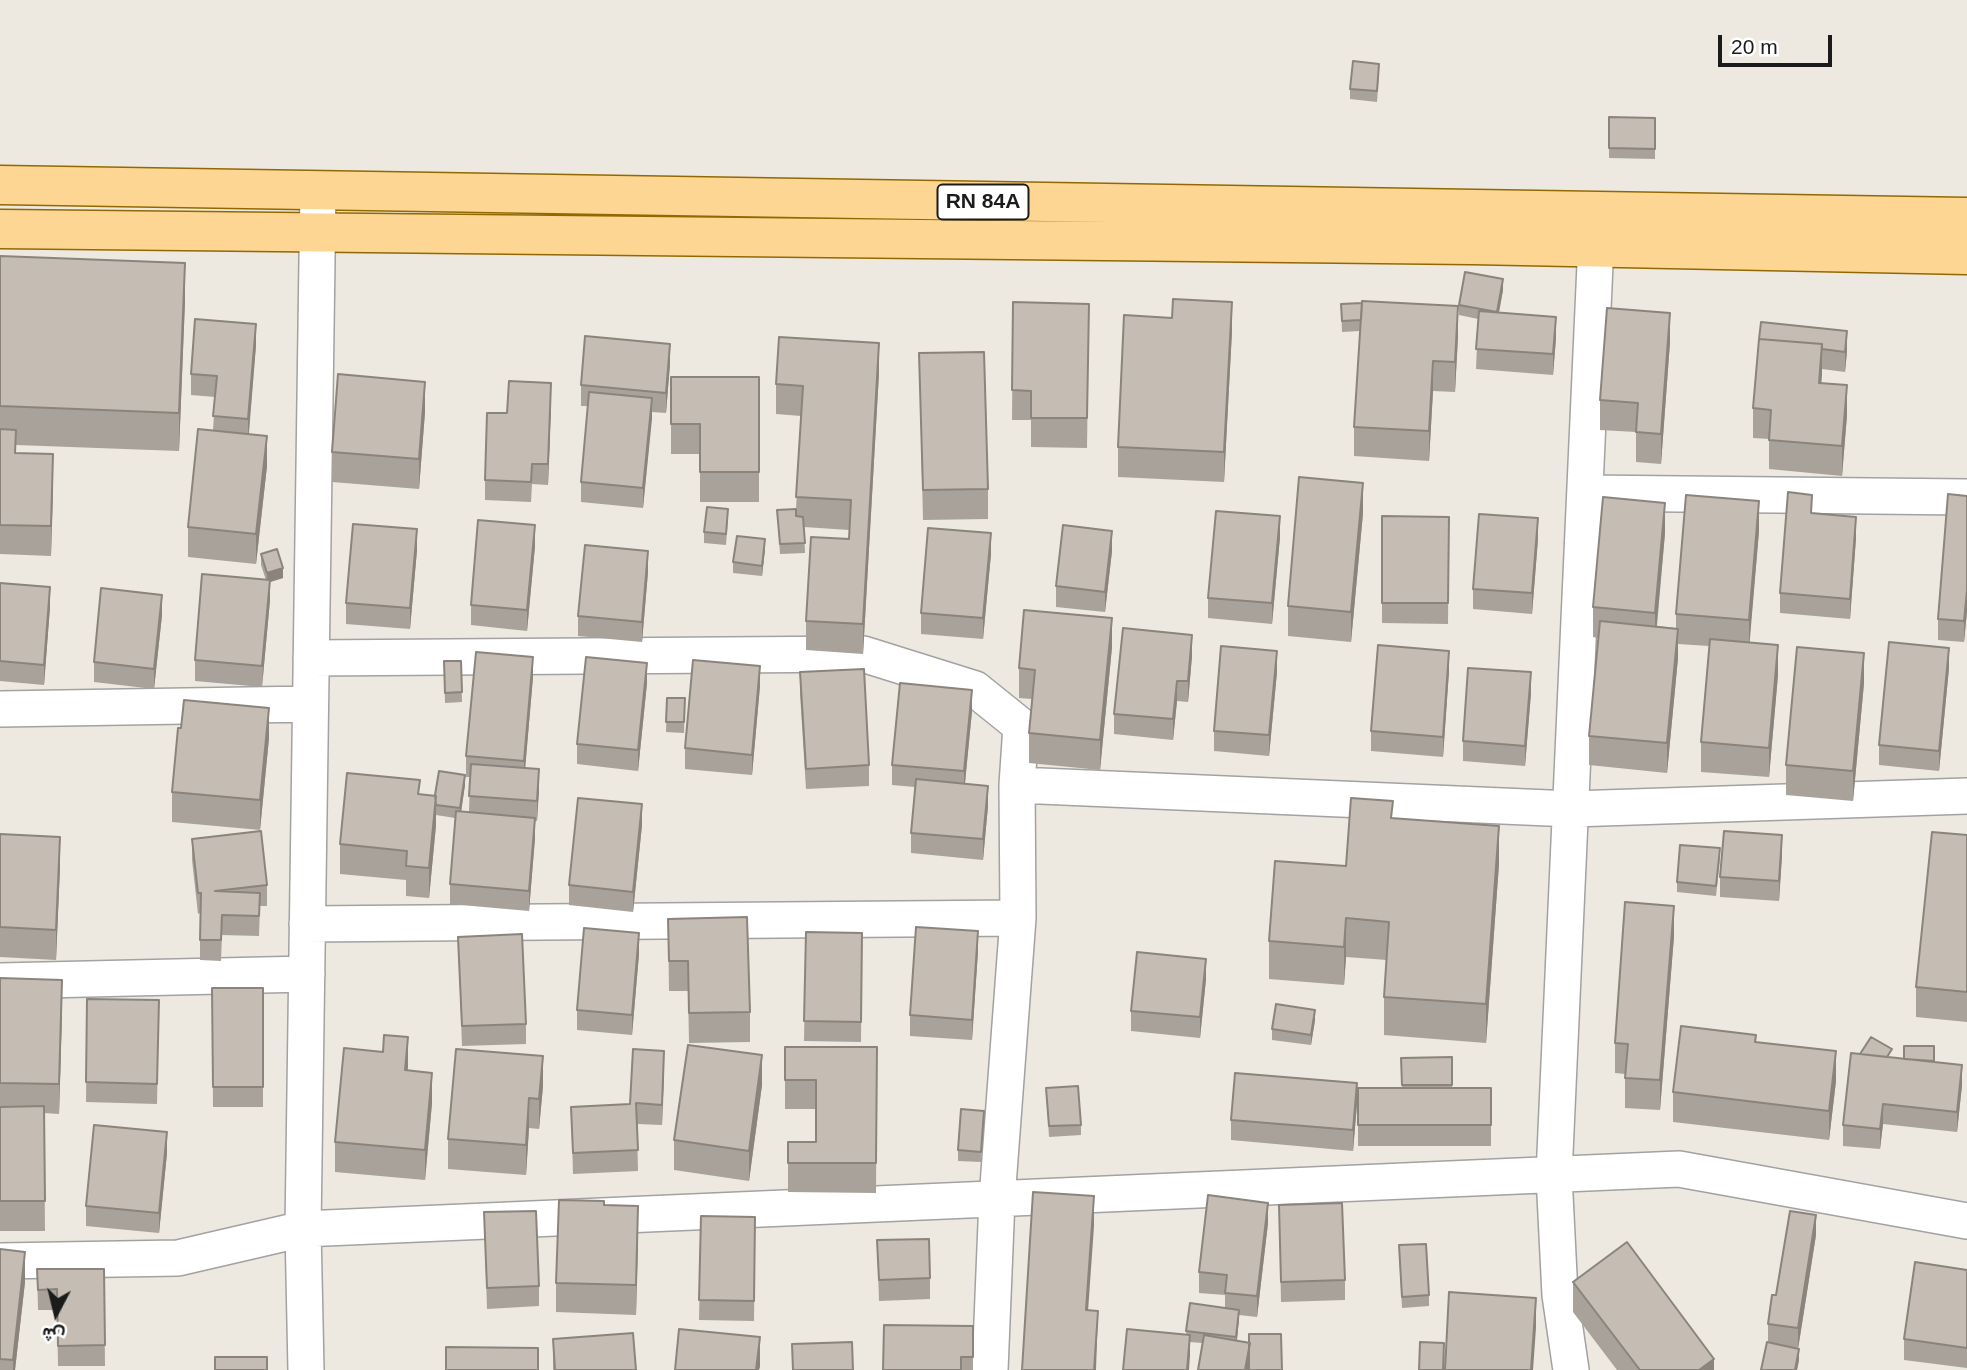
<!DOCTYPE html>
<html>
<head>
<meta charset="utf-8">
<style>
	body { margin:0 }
	#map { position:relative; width:1967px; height:1370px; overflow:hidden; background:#ede9e0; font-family:Helvetica,Vazirmatn,sans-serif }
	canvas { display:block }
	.north { position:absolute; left:21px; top:1279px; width:70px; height:70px; -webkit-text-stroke:5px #fff; paint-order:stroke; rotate:187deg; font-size:19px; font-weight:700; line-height:28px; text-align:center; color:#1b1b1b }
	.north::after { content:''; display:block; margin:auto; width:24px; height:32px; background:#1b1b1b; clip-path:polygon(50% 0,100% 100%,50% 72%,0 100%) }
	.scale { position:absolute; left:1718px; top:35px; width:114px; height:32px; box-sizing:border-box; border:4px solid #1b1b1b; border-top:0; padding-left:9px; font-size:21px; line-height:24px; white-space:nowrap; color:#1b1b1b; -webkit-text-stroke:5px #fff; paint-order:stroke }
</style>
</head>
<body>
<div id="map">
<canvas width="1967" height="1370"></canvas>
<div class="north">ش</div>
<div class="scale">20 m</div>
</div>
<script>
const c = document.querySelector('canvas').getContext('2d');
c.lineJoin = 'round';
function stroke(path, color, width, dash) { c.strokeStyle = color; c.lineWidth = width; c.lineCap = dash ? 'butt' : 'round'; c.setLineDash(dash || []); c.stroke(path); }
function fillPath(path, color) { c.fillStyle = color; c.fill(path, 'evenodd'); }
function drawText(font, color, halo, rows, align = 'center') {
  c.font = font + ' Helvetica,sans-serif'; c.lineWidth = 5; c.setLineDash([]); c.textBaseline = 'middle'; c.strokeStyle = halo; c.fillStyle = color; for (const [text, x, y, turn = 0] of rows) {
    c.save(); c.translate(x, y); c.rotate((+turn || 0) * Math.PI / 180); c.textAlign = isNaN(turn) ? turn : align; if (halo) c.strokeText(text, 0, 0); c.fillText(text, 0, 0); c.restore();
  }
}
const minor = new Path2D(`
	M1586,493L1967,497
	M311,658L863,654L975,689L1021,726L1017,785L1018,918L997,1199L990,1370
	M0,709L310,704
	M1017,785L1572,809L1967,796
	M307,924L1018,918
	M0,981L307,974
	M0,1261L178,1258L303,1229L1679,1169L1967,1221
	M306,1370L303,1229L318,190
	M1571,1370L1560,1295L1554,1175L1597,220`);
const primary = new Path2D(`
	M0,185L1967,217
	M0,229L1472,245L1967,255`);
stroke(minor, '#a2a2a2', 38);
stroke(primary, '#926900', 41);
stroke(minor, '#fff', 35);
stroke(primary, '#fed693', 38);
fillPath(new Path2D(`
	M1379,74L1377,102L1350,99V89Z
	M1609,117L1655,118V159L1609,158Z
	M0,256L185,301L179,451L16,445V453L53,483L51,556L0,554Z
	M1503,290L1499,313L1556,338L1553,375L1476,369L1478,319L1459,315V305Z
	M1013,302L1089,304L1087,448L1031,447V420H1012Z
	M1390,302L1458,336L1455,392L1433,391L1429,461L1354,456V427L1360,331L1342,332L1341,304Z
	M1172,318L1232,331L1224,482L1118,477V447Z
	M1759,339L1847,351L1845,372L1822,369L1821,383L1847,415L1842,476L1769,469V439L1753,438V408Z
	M1670,342L1661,464L1636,462V432L1600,430V400Z
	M256,345L249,434L267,466L256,564L188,557V527L213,431L215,397L191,395V374Z
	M919,353L988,489V519L923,520Z
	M670,364L666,413L652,412L643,508L581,502V482L588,406H581V385Z
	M879,373L863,654L806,650V621L849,539V530L804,527L805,553L780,554L777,510L796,509L801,416L776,414V384Z
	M671,377H759V502H700V454H671Z
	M551,403L548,485L532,484L531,502L485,500V480L507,413Z
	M425,412L419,489L332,482V452Z
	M1967,496V611L1964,642L1938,640V619Z
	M1363,513L1351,642L1288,636V606Z
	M1382,516L1449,517L1448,624L1382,623Z
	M728,519L726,545L704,543V532Z
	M1759,531L1749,643L1778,675L1769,777L1701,772V742L1709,646L1678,644V658L1667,773L1589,765V736L1598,638L1593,637V607L1665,533L1657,626L1676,628V614Z
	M1280,537L1272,624L1208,618V598Z
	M1856,538L1850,619L1780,613V593Z
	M1538,539L1532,614L1473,609V589Z
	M535,546L527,631L471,625V605Z
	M765,549L762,576L733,573V562Z
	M417,550L410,629L346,624V603Z
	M1112,551L1105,612L1056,607V586Z
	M261,554L283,578L270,582V600L262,687L195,681V660L266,580L261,565Z
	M991,554L983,639L921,634V613Z
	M648,572L642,642L578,636V616Z
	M0,583L50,607L44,685L0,681Z
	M162,615L154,689L94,682V662Z
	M1112,647L1100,770L1029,763V733L1032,699L1019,698V668Z
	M1192,656L1188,702L1177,701L1173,740L1114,734V714Z
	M444,661H461L462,702L445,703Z
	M1949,668L1939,771L1879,765V745Z
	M1449,671L1443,757L1371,751V731Z
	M800,672L869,765V786L806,789L800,693Z
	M1277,672L1269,756L1214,751V731Z
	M533,677L525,768L539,789L537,821H535V838L529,911L450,904V884L455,818L436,815V825L429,898L406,896V880L340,874V844L435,795L465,785L461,812H469L470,777H466V756Z
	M647,683L638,771L577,764V744Z
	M1864,683L1853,801L1786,795V765Z
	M760,686L752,775L685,769V748Z
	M1531,693L1525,766L1463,761V741Z
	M667,698H685L684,733L666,732Z
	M972,711L965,784L988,806L983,860L911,853V833L915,787L892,785V765Z
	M269,738L260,830L172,822V792Z
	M1393,818L1499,864L1486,1043L1384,1035V997L1387,960L1346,957L1344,985L1269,979V941L1346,866Z
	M642,825L633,912L569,905V885Z
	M0,834L60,867L56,960L0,957Z
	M1967,835V1022L1916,1017V987Z
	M192,839L267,885V906H260L259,936L222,935L221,961L200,960V913L198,914L192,860Z
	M1782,855L1779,901L1720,897V877Z
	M1720,859L1716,896L1677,892V882Z
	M668,919L750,1012V1042L689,1043L688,991H669Z
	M806,932L862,933L861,1042L804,1041Z
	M1674,936L1660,1110L1625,1108V1074L1615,1073V1043Z
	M458,937L526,1024V1044L462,1046Z
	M978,951L972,1040L910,1036V1015Z
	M639,954L632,1035L577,1030V1010Z
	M0,978L62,1010L59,1114L44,1113L45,1231H0Z
	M1206,979L1200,1038L1131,1031V1011Z
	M212,988H263V1107H213Z
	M87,999L159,1000L157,1104L86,1102Z
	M1315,1020L1311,1045L1272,1040V1029Z
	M1756,1042L1836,1081L1829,1140L1673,1122V1092Z
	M1934,1046V1062L1962,1085L1957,1132L1883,1124L1880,1149L1843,1146V1125L1892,1057L1904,1059Z
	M785,1047H877L876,1193L788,1192V1142H816V1109H785Z
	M1452,1057V1088H1491V1146H1358V1088H1402L1401,1058Z
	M408,1070L432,1103L425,1180L335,1172V1142Z
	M664,1071L662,1125L637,1124L638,1171L573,1174L571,1107L630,1104Z
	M762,1085L749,1181L674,1170V1140Z
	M543,1086L539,1129L529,1128L526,1175L448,1169V1139Z
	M1046,1088L1081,1125V1135L1049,1137Z
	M1357,1104L1353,1151L1231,1140V1120Z
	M984,1121L981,1162L958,1161V1150Z
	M167,1153L159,1233L86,1226V1206Z
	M604,1205L638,1236L636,1315L556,1312V1283Z
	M1279,1205L1345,1280V1300L1281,1302Z
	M484,1212L539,1286V1306L487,1309Z
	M701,1216L755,1217L754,1321L699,1320Z
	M1268,1223L1257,1317L1239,1315L1237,1341L1249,1366L1248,1370H1198L1202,1343L1190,1342V1355L1186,1331L1225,1308V1295L1199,1293V1272Z
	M1816,1235L1798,1349L1799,1360L1797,1370H1761L1768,1342V1324L1776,1295Z
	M877,1240L930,1278V1299L879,1301Z
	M0,1249L25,1282L15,1370H0Z
	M1399,1255L1429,1295V1306L1402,1308Z
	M37,1269H104L105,1366H58L57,1310H38Z
	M1967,1270V1368L1904,1360V1339Z
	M1573,1282L1714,1370H1617L1573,1312Z
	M973,1326V1370H883Z
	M553,1339L636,1370H553Z`), '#a9a29a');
fillPath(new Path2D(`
	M185,263V301L179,451V413Z
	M1503,279V290L1497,322V312Z
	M1232,302V331L1224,482V452Z
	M1458,306V336L1455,392V362Z
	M1670,313V342L1661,464V434Z
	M1556,317V338L1553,375V354Z
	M256,324V345L248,440V419Z
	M1847,331V351L1845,372V352Z
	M879,343V373L863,654V624Z
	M670,344V364L666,413V393Z
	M1822,344V374L1819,413V383Z
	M1433,361V391L1429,461V431Z
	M425,382V412L419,489V459Z
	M551,383V403L548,485V464Z
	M1847,385V415L1842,476V446Z
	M652,398V419L643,508V488Z
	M267,436V466L256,564V534Z
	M53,454V483L51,556V526Z
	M1363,483V513L1351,642V612Z
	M1759,501V531L1749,650V620Z
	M1665,503V533L1655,643V613Z
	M1280,516V537L1272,624V603Z
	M1856,517V538L1850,619V599Z
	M1538,518V539L1532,614V593Z
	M535,525V546L527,631V610Z
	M417,529V550L410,629V608Z
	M1112,531V551L1105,612V592Z
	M991,533V554L983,639V618Z
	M765,539V549L762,576V566Z
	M648,551V572L642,642V622Z
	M283,568V578L270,582V600L262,687L267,573Z
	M50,587V607L44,685V665Z
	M1967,590V611L1964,642V621Z
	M162,595V615L154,689V669Z
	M1112,618V647L1100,770V740Z
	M1678,629V658L1667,773V743Z
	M1192,635V656L1188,702V681Z
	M1778,645V675L1769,777V748Z
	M1949,648V668L1939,771V751Z
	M1277,651V672L1269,756V735Z
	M1449,651V671L1443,757V737Z
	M1864,653V683L1853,801V771Z
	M533,657V677L524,782V761Z
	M647,663V683L638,771V750Z
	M760,666V686L752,775V755Z
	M1531,672V693L1525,766V746Z
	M1177,681V701L1173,740V719Z
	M972,690V711L964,792V771Z
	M269,708V738L260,830V800Z
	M539,769V789L537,821V801Z
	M465,775V785L460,819V808Z
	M988,786V806L983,860V839Z
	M436,796V825L429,898V868Z
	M642,804V825L633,912V892Z
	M535,818V838L529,911V891Z
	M1499,826V864L1486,1043V1004Z
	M1782,835V855L1779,901V881Z
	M60,837V867L56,960V930Z
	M1674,906V936L1660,1110V1080Z
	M1346,918V957L1344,985V947Z
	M978,931V951L972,1040V1020Z
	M639,933V954L632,1035V1015Z
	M1206,959V979L1200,1038V1017Z
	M62,980V1010L59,1114V1084Z
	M1315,1010V1020L1311,1045V1035Z
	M408,1037V1067L405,1100V1070Z
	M664,1051V1071L662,1125V1105Z
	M1836,1051V1081L1829,1140V1111Z
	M762,1055V1085L749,1181V1151Z
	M543,1056V1086L539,1129V1099Z
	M1962,1065V1085L1957,1132V1112Z
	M432,1073V1103L425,1180V1150Z
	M1357,1083V1104L1353,1151V1130Z
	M529,1098V1128L526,1175V1145Z
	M1883,1104V1124L1880,1149V1129Z
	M167,1132V1153L159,1233V1213Z
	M1094,1196V1226L1086,1340V1310Z
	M1268,1203V1223L1257,1317V1296Z
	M638,1206V1236L636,1315V1285Z
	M1816,1215V1235L1798,1349V1328Z
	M25,1252V1282L15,1370H13V1360Z
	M1536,1298V1328L1533,1370H1531Z
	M1239,1310V1320L1236,1348V1337Z
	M1098,1311L1096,1370H1094Z
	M1190,1335V1355L1189,1370H1187Z
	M760,1337V1367L759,1370H756Z
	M1250,1343L1248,1370H1245Z
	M1799,1349V1360L1797,1370H1795Z
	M1714,1359V1370H1699Z`), '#8a847d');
const building = new Path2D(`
	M1353,61L1379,64L1377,91L1350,89Z
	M1609,117L1655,118V149L1609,148Z
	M0,256L185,263L179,413L0,406Z
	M1465,272L1503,279L1497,312L1459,305Z
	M1173,299L1232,302L1224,452L1118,447L1124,315L1172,318Z
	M1362,301L1458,306L1455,362L1433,361L1429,431L1354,427Z
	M1013,302L1089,304L1087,418H1031V391L1012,390Z
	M1362,303L1361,320L1342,321L1341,304Z
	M1607,308L1670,313L1661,434L1636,432L1638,403L1600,400Z
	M1479,311L1556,317L1553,354L1476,349Z
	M195,319L256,324L248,419L213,416L217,376L191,374Z
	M1761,322L1847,331L1845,352L1822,349V344L1759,339Z
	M585,336L670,344L666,393L581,385Z
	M779,337L879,343L863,624L806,621L811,537L849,539L851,500L796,497L803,386L776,384Z
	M1759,339L1822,344L1819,383L1847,385L1842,446L1769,440L1771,410L1753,408Z
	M984,352L988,489L923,490L919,353Z
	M338,374L425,382L419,459L332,452Z
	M671,377H759V472H700V424H671Z
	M509,381L551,383L548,464H532L531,482L485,480L487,413H507Z
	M589,392L652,398L643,488L581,482Z
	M0,429L16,430L15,453L53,454L51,526L0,525Z
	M198,429L267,436L256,534L188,527Z
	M1299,477L1363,483L1351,612L1288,606Z
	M1788,492L1812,495L1811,513L1856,517L1850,599L1780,593Z
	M1948,494L1967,496V590L1964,621L1938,619Z
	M1686,495L1759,501L1749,620L1676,614Z
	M1603,497L1665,503L1655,613L1593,607Z
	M707,507L728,509L726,534L704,532Z
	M796,509V516L803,517L805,543L780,544L777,510Z
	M1216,511L1280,516L1272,603L1208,598Z
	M1479,514L1538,518L1532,593L1473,589Z
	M1382,516L1449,517L1448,603H1382Z
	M478,520L535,525L527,610L471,605Z
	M353,524L417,529L410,608L346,603Z
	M1063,525L1112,531L1105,592L1056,586Z
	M928,528L991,533L983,618L921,613Z
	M737,536L765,539L762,566L733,562Z
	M585,545L648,551L642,622L578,616Z
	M277,549L283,568L267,573L261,554Z
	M202,574L270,580L262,666L195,660Z
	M0,583L50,587L44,665L0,661Z
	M101,588L162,595L154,669L94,662Z
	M1024,610L1112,618L1100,740L1029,733L1035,670L1019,668Z
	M1600,621L1678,629L1667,743L1589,736Z
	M1123,628L1192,635L1188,681H1177L1173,719L1114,714Z
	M1710,639L1778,645L1769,748L1701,742Z
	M1889,642L1949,648L1939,751L1879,745Z
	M1378,645L1449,651L1443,737L1371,731Z
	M1221,646L1277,651L1269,735L1214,731Z
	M1797,647L1864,653L1853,771L1786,765Z
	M476,652L533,657L524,761L466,756Z
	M586,657L647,663L638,750L577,744Z
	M693,660L760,666L752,755L685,748Z
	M444,661H461L462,692L445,693Z
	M1468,668L1531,672L1525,746L1463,741Z
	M864,669L869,765L806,769L800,672Z
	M900,683L972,690L964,771L892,765Z
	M667,698H685L684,722H666Z
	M184,700L269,708L260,800L172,792L178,728H181Z
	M471,764L539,769L537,801L469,796Z
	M439,771L465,775L460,808L436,805L435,795Z
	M347,773L420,780L418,794L436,796L429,868L406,866L407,851L340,844Z
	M916,779L988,786L983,839L911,833Z
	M578,798L642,804L633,892L569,885Z
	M1351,798L1393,801L1391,818L1499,826L1486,1004L1384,997L1389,922L1346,918L1344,947L1269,941L1275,861L1346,866Z
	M456,811L535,818L529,891L450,884Z
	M261,831L267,885L215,891L260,893L259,916L222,915L221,940H200L201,893H198L192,839Z
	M1724,831L1782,835L1779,881L1720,877Z
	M1932,832L1967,835V992L1916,987Z
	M0,834L60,837L56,930L0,927Z
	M1680,845L1720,848L1716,886L1677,882Z
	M1625,902L1674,906L1660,1080L1625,1078L1628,1044L1615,1043Z
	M747,917L750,1012L689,1013L688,961H669L668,919Z
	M916,927L978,931L972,1020L910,1015Z
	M584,928L639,933L632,1015L577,1010Z
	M806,932L862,933L861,1022L804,1021Z
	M522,934L526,1024L462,1026L458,937Z
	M1137,952L1206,959L1200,1017L1131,1011Z
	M0,978L62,980L59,1084L0,1083Z
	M212,988H263V1087H213Z
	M87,999L159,1000L157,1084L86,1082Z
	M1276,1004L1315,1010L1311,1035L1272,1029Z
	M1681,1026L1756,1035L1755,1042L1836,1051L1829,1111L1673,1092Z
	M384,1035L408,1037L405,1070L432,1073L425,1150L335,1142L344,1048L383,1052Z
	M1871,1037L1892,1049L1887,1057L1860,1054Z
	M688,1045L762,1055L749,1151L674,1140Z
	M1904,1046H1934V1061L1904,1059Z
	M785,1047H877L876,1163H788V1142H816V1080H785Z
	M456,1049L543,1056L539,1099L529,1098L526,1145L448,1139Z
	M633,1049L664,1051L662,1105L636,1103L638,1150L573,1153L571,1107L630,1104Z
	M1851,1053L1962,1065L1957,1112L1883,1104L1880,1129L1843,1125Z
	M1452,1057V1085H1402L1401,1058Z
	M1235,1073L1357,1083L1353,1130L1231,1120Z
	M1078,1086L1081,1125L1049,1126L1046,1088Z
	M1358,1088H1491V1125H1358Z
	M44,1106L45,1201H0V1107Z
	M961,1109L984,1111L981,1152L958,1150Z
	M94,1125L167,1132L159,1213L86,1206Z
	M1033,1192L1094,1196L1086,1310L1098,1311L1094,1370H1022Z
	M1208,1195L1268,1203L1257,1296L1225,1293L1227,1275L1199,1272Z
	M559,1200L604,1201V1205L638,1206L636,1285L556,1283Z
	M1342,1203L1345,1280L1281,1282L1279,1205Z
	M536,1211L539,1286L487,1288L484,1212Z
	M1790,1211L1816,1215L1798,1328L1768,1324L1772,1295H1776Z
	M701,1216L755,1217L754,1301L699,1300Z
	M929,1239L930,1278L879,1280L877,1240Z
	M1627,1242L1714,1359L1699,1370H1640L1573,1282Z
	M1426,1244L1429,1295L1402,1297L1399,1245Z
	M0,1249L25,1252L13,1360L0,1359Z
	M1915,1262L1967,1270V1348L1904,1339Z
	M37,1269H104L105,1345L58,1346L57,1289L38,1290Z
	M1449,1292L1536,1298L1531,1370H1445Z
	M1190,1303L1239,1310L1236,1337L1186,1331Z
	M884,1325L973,1326V1357H961V1370H883Z
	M679,1329L760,1337L756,1370H675Z
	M1127,1329L1190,1335L1187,1370H1123Z
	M633,1333L636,1370H555L553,1339Z
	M1249,1334H1281L1282,1370H1249Z
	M1204,1335L1250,1343L1245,1370H1198Z
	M852,1342L853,1370H793L792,1344Z
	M1420,1342L1444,1343L1443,1370H1419Z
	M1767,1342L1799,1349L1795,1370H1761Z
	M446,1347L538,1348V1370H446Z
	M215,1357H267V1370H215Z`);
fillPath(building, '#c5bcb3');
stroke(building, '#8a847d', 2);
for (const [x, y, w] of [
	[983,202,91]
]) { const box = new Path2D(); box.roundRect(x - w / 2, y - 17.5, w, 35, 5); c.fillStyle = '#fff'; c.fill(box); stroke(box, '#1b1b1b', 2); }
drawText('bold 21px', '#1b1b1b', null, [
	["RN 84A",983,202]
]);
</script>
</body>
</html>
